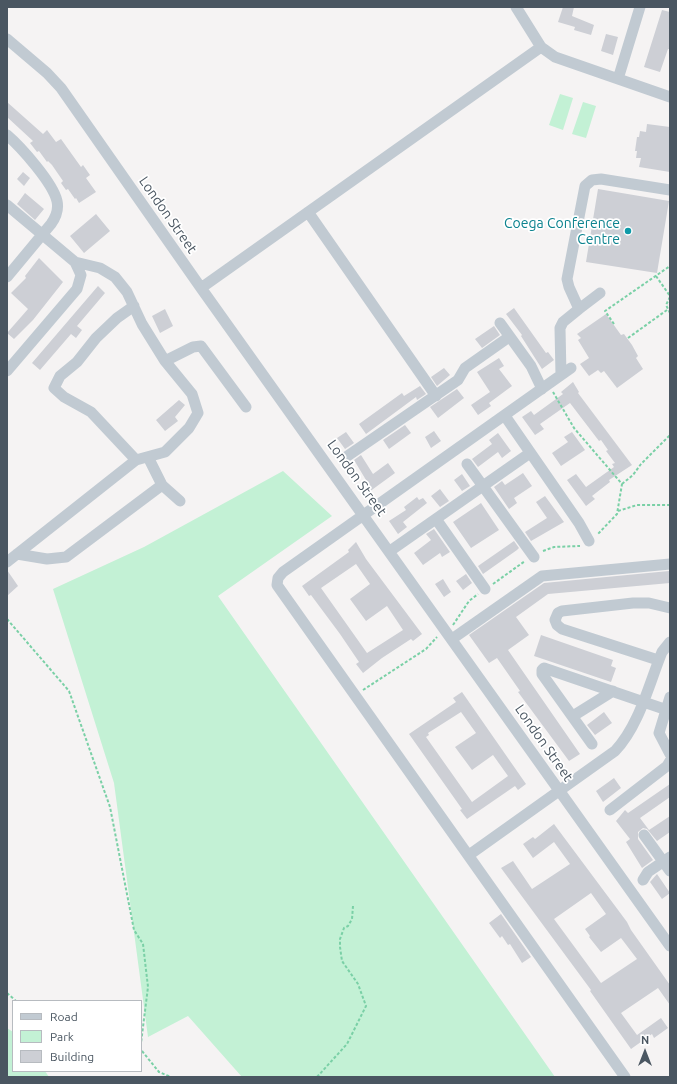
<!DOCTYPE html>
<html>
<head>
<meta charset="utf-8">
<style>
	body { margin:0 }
	#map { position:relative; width:677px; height:1084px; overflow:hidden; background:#f5f3f3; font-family:Ubuntu,sans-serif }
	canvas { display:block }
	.frame { position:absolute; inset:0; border:8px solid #4a5661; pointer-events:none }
	.legend { position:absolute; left:12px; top:1000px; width:130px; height:72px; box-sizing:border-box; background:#fff; border:1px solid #b7bbc0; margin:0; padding:5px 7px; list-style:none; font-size:12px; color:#4a5661 }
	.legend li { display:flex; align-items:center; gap:8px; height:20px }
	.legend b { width:20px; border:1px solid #b7bbc0 }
	.north { position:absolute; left:625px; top:1032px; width:40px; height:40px; -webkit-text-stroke:3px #fff; paint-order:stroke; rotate:0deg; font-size:11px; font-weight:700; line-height:16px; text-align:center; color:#4a5661 }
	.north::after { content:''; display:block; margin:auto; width:14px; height:18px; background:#4a5661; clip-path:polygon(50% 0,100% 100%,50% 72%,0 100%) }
</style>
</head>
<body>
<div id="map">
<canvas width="677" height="1084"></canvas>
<div class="frame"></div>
<ul class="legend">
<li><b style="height:5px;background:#c1cad2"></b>Road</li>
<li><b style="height:11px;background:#c3f1d5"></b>Park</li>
<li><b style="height:11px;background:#cdcfd5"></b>Building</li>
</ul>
<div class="north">N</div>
</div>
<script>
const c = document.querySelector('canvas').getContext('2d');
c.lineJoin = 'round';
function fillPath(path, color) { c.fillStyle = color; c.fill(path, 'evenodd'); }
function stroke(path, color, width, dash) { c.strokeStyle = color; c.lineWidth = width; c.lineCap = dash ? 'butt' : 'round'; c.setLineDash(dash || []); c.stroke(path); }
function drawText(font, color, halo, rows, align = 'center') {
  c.font = font + ' Ubuntu,sans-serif'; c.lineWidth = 3.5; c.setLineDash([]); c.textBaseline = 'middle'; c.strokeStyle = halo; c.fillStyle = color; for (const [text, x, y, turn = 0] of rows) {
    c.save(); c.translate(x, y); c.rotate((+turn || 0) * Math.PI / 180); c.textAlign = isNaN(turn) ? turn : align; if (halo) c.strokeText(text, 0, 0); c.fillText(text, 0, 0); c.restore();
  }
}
fillPath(new Path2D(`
	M560,94L573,98L563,130L549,125Z
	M583,102L596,106L586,138L572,134Z
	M283,471L332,516L218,596L555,1077H242L188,1016L148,1037L114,783L53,589L144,547Z
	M7,1028L13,1032V1071H45L49,1077H7Z`), '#c3f1d5');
fillPath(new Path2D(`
	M563,7H574L572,16L594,25L591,35L574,30L575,27L558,22Z
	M662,10L670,12V49H668L660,72L644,67Z
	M606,34L618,37L613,55L601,51Z
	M7,102L43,134L47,130L56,142L61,139L81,167L83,165L90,175L86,178L96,192L79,203L76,198L75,199L68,189L66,190L61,183L63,181L52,165L48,161L47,162L39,151L37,152L30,143L33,141L7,117Z
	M647,124L670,127V172L639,167L641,158H636L637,151H635L637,137H639L640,131L646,132Z
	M23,172L30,178L24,186L17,179Z
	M598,189L669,201L657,273L586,262Z
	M25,193L44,209L35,220L17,204Z
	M96,214L110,231L84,253L70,236Z
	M39,258L63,282L33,320L14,339L7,333L28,309L11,293L26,278L25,276Z
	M98,286L105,293L77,326L82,330L76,338L71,334L40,370L32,363Z
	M514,308L546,353L548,352L554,360L542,369L521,336L522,335L506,314Z
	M165,309L173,326L160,333L152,316Z
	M606,314L621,335L624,334L632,345L638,356L636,358L643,369L617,388L604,371L601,373L598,370L589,376L580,364L589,358L578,340L581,338L577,334Z
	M494,326L500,335L482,348L475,339Z
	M499,358L504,366L499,369L512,386L489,403L491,406L478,415L471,405L490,392L477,372Z
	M444,368L450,375L437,386L431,377Z
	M573,382L579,392L578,393L632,465L609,480L610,482L592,496L595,499L586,506L567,480L576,474L586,487L614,467L612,464L615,463L606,451L608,450L601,440L599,441L570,403L540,424L544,429L535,435L522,417L531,411L534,415L563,394L561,392Z
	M420,386L426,394L417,400L416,397L366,434L359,424L402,393L404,396Z
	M457,389L464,398L438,418L430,407Z
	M179,400L185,405L175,417L178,421L165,431L156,420Z
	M405,425L411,433L389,449L383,440Z
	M434,431L441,441L431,448L425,437Z
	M346,432L354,443L345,449L337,438Z
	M572,432L585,450L561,466L552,453L568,442L564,437Z
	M498,433L511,451L502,458L498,452L478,467L472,459L492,444L489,440Z
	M361,455L373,474L388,463L395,473L369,492L362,482L366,480L354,460Z
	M523,473L532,486L514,498L517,503L509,509L494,487L502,481L505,485Z
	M462,474L470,486L462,491L454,480Z
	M440,489L449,501L440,507L431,496Z
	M545,496L564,522L531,541L525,532L547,518L536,502Z
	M417,497L419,500L423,498L427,503L403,522L407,527L398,534L389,521L406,510L404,507Z
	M481,503L499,530L471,548L453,522Z
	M434,529L450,552L442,557L440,553L423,565L414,553L431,540L426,534Z
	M514,541L519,548L517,550L483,574L478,566Z
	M356,542L366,559L422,634L413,641L411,639L382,658L363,673L356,664L359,662L340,634L311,595L309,596L302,586L349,552L348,550ZM356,564L370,584L350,599L366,621L387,606L403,630L367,653L321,588Z
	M7,570L18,586L7,596Z
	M669,571L670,583L548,594L516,617L529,635L508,650L580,754L569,761L518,692L520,691L497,658L489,663L469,635L544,583Z
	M466,574L472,583L463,590L456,581Z
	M443,579L451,592L444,597L435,584Z
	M541,635L613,660L611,666L616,668L611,682L534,656Z
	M462,692L526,784L518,790L515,786L467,819L460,810L462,809L409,734L456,702L453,698ZM461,712L476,733L455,747L472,770L493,755L508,776L472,802L426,737L429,735L428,733Z
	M604,712L612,723L595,735L587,725Z
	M614,778L621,788L603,802L596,791Z
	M670,784V797L640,818L649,830L670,816V832L657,841L647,829L643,828L638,832V839L653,860L642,868L626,842L630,839L616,821L625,810L628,813Z
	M554,824L627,922L631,930L670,985V1005L658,988L621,1013L637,1035L661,1018L668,1028L654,1038L652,1034L631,1049L590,991L591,990L501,868L513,861L532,889L570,864L554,842L533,858L523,844L533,837L535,839ZM591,893L606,914L585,929L590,936L589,937L601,952L621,938L637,959L601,983L554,919Z
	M657,874L670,893L662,899L650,882Z
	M501,914L531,957L522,963L510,944L508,945L502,936L500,938L489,923Z`), '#cdcfd5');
stroke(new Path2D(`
	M656,276L670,296
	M670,297L666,305L670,313
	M614,324L605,311L670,266
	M628,338L667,310
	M553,392L574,428L622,484L617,514L597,535
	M622,484L633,475L641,464L670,435
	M618,511L637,505H670
	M543,551L554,547L580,546
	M493,584L525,561
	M7,619L69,691L110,807L134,930L143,944L148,987L141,1043
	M453,625L469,601L478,594
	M363,690L426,649L437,637
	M7,993L16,1001
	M142,1051L159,1072L171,1077
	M110,1071H126
	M317,1077L347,1044L366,1006L358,984L342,961L340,947V939L344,928L348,926L352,919L353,906`), '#7ad0a6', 2, [3, 2]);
stroke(new Path2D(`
	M516,7L541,47L555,57L670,97
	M7,39L47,73L61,88L201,288L670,946
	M618,79L640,7
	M7,135C21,147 53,183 57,201C59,210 56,217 51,224L7,277
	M7,205L75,262L81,275L77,289L7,371
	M308,212L436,396
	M201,288L541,47
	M134,306L117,318L96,338L77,362L60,376L54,388L64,397L91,412L136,460
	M579,309L600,293
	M500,323L531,366L542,389
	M165,361L193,347L201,346L246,407
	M571,368L283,572L278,578L277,585L625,1077
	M561,375L560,328L563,322L579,309L569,287L567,279L585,186L592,180L601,179L670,190
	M505,416L579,523L589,541
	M148,457L162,485L180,501
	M346,457L458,380L465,368L509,337
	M467,464L534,557
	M436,519L485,589
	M390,551L530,453
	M17,554L47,559L66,557L162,485
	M7,562L136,460L165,452L189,428L198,413L192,394L165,361L142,324L127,292L115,277L100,268L75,262
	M452,639L542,576L670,564
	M658,660L562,629L557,625L555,620L558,613L562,611L633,603H649L670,608
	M670,697L659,733L670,754
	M573,716L613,691
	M592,744L542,674V670L544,668L670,711
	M610,810L667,766L670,761
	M644,835L670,871
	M469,855L615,751C639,726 649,684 662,652L670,642
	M643,880L648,872L670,857`), '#c1cad2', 11);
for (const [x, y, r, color] of [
	[628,231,4,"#0f9aa8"]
]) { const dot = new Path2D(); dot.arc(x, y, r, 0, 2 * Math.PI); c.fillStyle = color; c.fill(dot); stroke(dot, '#fff', 1.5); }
drawText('14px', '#4a5661', '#fff', [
	["London Street",168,215,55],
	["London Street",357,478,54],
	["London Street",544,743,55]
]);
drawText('14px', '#0d838f', '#fff', [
	["Coega Conference",620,223],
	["Centre",620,239]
], 'right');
</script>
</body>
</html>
